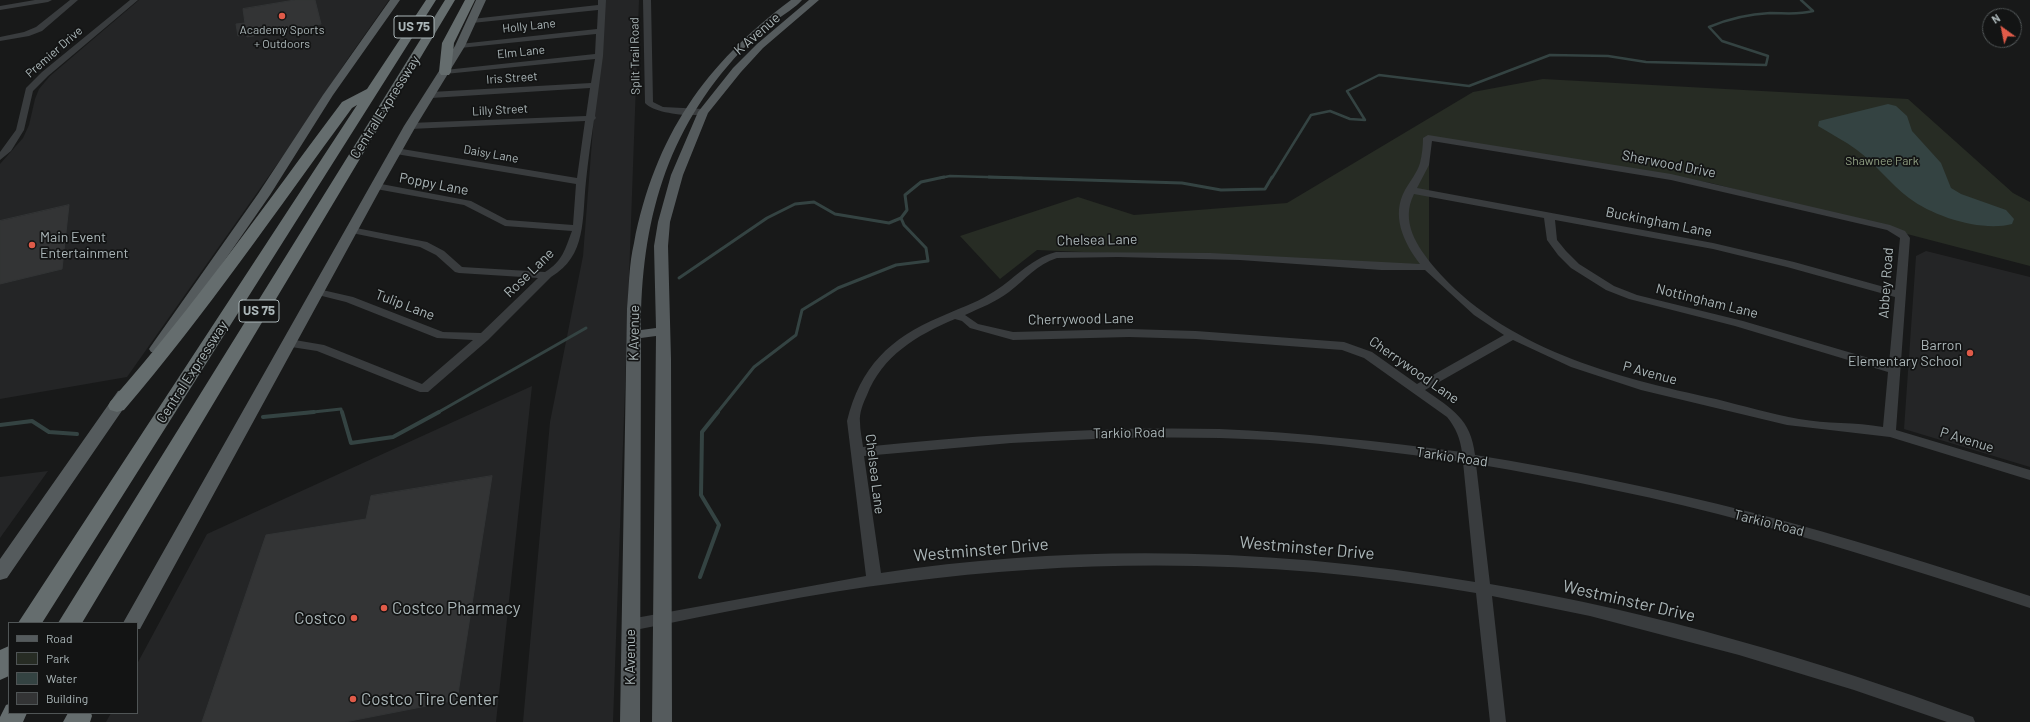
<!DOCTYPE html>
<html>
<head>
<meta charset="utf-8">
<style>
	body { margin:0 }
	#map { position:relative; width:2030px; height:722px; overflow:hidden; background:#181919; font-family:Barlow,sans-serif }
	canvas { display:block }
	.legend { position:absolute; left:8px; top:622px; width:130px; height:92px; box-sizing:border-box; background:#131414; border:1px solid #505556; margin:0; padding:5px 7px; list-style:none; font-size:12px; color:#abb6b8 }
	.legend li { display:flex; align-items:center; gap:8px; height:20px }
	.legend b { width:20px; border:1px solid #505556 }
	.north { position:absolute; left:1982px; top:8px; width:40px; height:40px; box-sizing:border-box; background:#131414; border:1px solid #505556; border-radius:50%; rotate:327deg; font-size:11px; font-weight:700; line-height:16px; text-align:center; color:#abb6b8 }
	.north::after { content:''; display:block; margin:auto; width:14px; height:18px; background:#e05b49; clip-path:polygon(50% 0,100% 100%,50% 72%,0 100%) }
</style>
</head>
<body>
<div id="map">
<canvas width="2030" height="722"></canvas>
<ul class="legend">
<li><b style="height:5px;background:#555b5d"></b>Road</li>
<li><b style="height:11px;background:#272c24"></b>Park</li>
<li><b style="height:11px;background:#344342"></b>Water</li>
<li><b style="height:11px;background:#333435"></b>Building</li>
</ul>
<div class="north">N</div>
</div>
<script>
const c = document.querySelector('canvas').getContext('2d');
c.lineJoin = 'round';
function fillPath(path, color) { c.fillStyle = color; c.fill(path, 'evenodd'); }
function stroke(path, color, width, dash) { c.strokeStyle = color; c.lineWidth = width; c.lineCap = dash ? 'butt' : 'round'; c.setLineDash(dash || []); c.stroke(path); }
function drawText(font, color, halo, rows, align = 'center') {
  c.font = font + ' Barlow,sans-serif'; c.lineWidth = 3.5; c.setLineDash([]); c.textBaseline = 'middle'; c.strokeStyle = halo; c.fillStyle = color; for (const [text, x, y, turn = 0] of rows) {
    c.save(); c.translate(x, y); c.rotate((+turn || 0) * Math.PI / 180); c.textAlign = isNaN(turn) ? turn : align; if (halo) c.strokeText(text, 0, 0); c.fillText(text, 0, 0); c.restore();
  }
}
fillPath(new Path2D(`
	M139,0H389L347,60L300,132L127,377L0,399V164L23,138L29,125L35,99L39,89L50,76Z
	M603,0H639L613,722H523L550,422L583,256Z
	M1926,251L2030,277V467L1904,429L1916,256Z
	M532,386L496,722H106L111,713H137V664L207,534Z
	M48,471L0,538V477Z`), '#242526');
fillPath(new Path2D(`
	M1543,79L1908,99L2013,193L2030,202V266L1711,183L1429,138V267L1037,250L1000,279L960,236L1078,197L1134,215L1287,203L1473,92Z`), '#272c24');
fillPath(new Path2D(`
	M1888,104L1896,106L1907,116L1912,131L1941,163L1951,188L1961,194L2006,210L2014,219L2012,224C1982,232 1934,217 1909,198C1890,184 1876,164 1857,150C1845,141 1831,134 1818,126L1819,121Z`), '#344342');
stroke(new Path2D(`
	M940,178L950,176L1022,178
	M1272,178L1311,115L1330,111L1350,119L1365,120L1347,91L1379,75L1469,86L1550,55L1608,56L1646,62L1766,65L1768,56L1722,41L1709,27C1728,19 1749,14 1770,13C1785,13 1798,15 1813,11L1801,0`), '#344342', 2.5);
stroke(new Path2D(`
	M989,177L1182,183L1221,190L1265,189L1272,177
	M679,278L767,218L795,204L814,202L835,214L889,223L901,218L907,210L905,195L921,182L944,177
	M304,413L341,409L342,413
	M437,413L586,328
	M717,413L754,367L796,335L802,310L838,288L896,265L928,261L926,248L904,225L901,218`), '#344342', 3);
stroke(new Path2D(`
	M342,412L351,443L393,437L439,412
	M263,417L314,412
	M0,425L32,421L49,432L77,434
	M700,577L719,525L701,495L702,432L718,412`), '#344342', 4);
const building = new Path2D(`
	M295,0H315L321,24L247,37L246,34L238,36L236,24L245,23L243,9Z
	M69,205L62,269L0,284V221Z
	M492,476L457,700L345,722H202L266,535L366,519L371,496Z`);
fillPath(building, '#333435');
stroke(building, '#323435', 1);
fillPath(new Path2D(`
	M35,0H52L48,2L0,10V6Z
	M70,0H78L42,31L29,36L0,41V37L24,32L36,27Z
	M130,0H138L48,76L33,91L24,130L11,151L0,160V152L16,130L26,88L42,72Z
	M598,0H606L603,56L595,116L596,118L594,120C591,140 588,161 586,181C582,218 587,256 551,277L488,340L428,392H420L317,351L285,346L283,343L285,340L289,339L324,345L422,384L473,340L437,338L346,302L314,294L312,292L314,290L318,289L353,297L443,332L481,333L538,278L459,273L455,272L436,255L420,247L347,232L346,230L347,228L351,227L427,242L444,251L462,267L545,272C563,261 565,249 572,231L505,226L464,205L376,189L371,186L376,183L471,201L507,220L573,225L576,184L396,154L391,151L396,148L577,178L585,121L410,129L406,126L410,123L586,116L590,88L431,98L427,95L431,92L591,83L595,59L445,74L441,72L445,70L595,54L596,34L460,48L456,46L460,44L597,29L598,10L472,23L468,21L472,19L598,5Z
	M643,0H651L653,102L663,107L703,109L707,112L706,114C692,117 655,114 645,103Z
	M1428,135L1671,174L1890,225L1905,231L1910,238L1896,430L2030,470V480L1890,437L1787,425L1641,390L1571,367L1513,340L1425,390C1452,409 1471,419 1475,455C1568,470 1659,489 1750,512C1844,536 1937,566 2030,596V608C1938,578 1846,548 1752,523C1661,498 1569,480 1476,464L1490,584C1655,612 1817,660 1973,717L1975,722H1947L1854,690L1739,655L1590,616L1492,596L1506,722H1490L1476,593C1286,560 1096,557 904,582C812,593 721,613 630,631L625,629L622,625L625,621L630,619L866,576L847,421C860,367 890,338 940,317C957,309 974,304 990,294C1013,281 1029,259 1056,252L1210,253L1420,264C1403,242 1391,215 1405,190C1410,181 1417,173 1420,163C1422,155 1423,146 1423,138ZM1432,141L1671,180L1887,230L1900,238L1895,290L1794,262L1713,243L1417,188L1429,165ZM1414,194L1544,218L1547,240L1558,255L1571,268L1606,290L1629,299L1735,326L1888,372L1883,427C1855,422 1827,424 1799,419C1771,414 1744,406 1716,399C1615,377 1504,349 1434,267C1417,246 1400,222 1414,194ZM1555,220L1713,249L1787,267L1895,297L1889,364L1743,321L1637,295L1614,286L1579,264L1566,251L1557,240ZM1118,257L1240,260L1381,270H1425L1474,315L1504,335L1417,384L1372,352L1344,342L1196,331L1129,329L1013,332L978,324L965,315C980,308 996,302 1009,292C1025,280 1037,264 1057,258ZM955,319L962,321L970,328L1013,340L1129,337L1196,339L1342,350L1364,358L1447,417C1456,428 1460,438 1462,452C1381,442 1300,432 1219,429C1100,426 981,435 863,447C862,439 860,430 860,422C859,414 863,403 867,395C882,356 917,335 955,319ZM1115,438C1166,437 1218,437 1270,440C1334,444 1399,453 1463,462L1475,582C1279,548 1077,543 881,573L864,456L1011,443Z`), '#393c3e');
fillPath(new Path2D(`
	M390,0H400L333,95L270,195L161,352H151L149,349L151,346L258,194L323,95Z
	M476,0H486L465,46L416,126L382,186L140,629H137V623H123L404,126L455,46Z
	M791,0H802C795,8 784,14 775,21C764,30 752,40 741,51C666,131 641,222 641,330L656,328L654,246L658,222L671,175L698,112L733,68L757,44L809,0H819L763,48L741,72L708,113L683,175L670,222L668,246L671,359L672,722H652L656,336L641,338L640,722H620L627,309C629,287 629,264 634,243C655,136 705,64 791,0Z
	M124,390L130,391L132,395L130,399L7,578L0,580V559L118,391Z`), '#555b5d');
fillPath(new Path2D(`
	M426,0H436L42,623H18L357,105L352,108C277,210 206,314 124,410L117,412L110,410L108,406L110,402C194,307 266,203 342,102L367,89Z
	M445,0H455L82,623H58Z
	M465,0H475L454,43L451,72L449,75H441L439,72L442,43Z
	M9,646V676L0,680V650Z
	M9,704V713H27L23,722H0V717L6,705Z
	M68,713H91L92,716L90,722H63Z`), '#656d6e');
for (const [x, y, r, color] of [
	[282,16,4,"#e05b49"],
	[32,245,4,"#e05b49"],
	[1970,353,4,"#e05b49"],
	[384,608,4,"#e05b49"],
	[354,618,4,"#e05b49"],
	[353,699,4,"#e05b49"]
]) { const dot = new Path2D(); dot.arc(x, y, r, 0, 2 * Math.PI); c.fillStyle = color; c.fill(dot); stroke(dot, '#131414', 1.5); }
drawText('12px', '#abb6b8', '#131414', [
	["Holly Lane",529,26,-6],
	["Premier Drive",54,52,-41],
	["Elm Lane",521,52,-6],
	["Split Trail Road",635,56,-91],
	["Iris Street",512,78,-4],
	["Lilly Street",500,110,-3],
	["Daisy Lane",491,154,10]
]);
drawText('12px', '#abb6b8', '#131414', [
	["Academy Sports",282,30],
	["+ Outdoors",282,44]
]);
drawText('12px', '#92a184', '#131414', [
	["Shawnee Park",1882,161]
]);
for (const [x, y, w] of [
	[414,27,40],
	[259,311,40]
]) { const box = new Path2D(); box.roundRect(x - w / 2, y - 11, w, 22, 3); c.fillStyle = '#131414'; c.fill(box); stroke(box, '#abb6b8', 1); }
drawText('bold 13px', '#abb6b8', null, [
	["US 75",414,27],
	["US 75",259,311]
]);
drawText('14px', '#abb6b8', '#131414', [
	["K Avenue",757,34,-41],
	["Central Expressway",385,107,-58],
	["Sherwood Drive",1669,164,11],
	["Poppy Lane",434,184,11],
	["Buckingham Lane",1659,222,11],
	["Chelsea Lane",1097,240,-1],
	["Rose Lane",529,273,-44],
	["Abbey Road",1886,283,-86],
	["Nottingham Lane",1707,301,14],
	["Tulip Lane",405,305,21],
	["Cherrywood Lane",1081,319,-1],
	["K Avenue",634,333,-89],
	["Cherrywood Lane",1414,370,35],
	["Central Expressway",192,372,-57],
	["P Avenue",1650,373,15],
	["Tarkio Road",1129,433,-1],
	["P Avenue",1967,440,17],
	["Tarkio Road",1452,457,8],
	["Chelsea Lane",875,474,83],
	["Tarkio Road",1769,523,14],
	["K Avenue",630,657,-90]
]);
drawText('14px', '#abb6b8', '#131414', [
	["Main Event",40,237],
	["Entertainment",40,253],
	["Barron",1962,345,"right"],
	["Elementary School",1962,361,"right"]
], 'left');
drawText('17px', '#abb6b8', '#131414', [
	["Westminster Drive",1307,548,5],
	["Westminster Drive",981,550,-5],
	["Westminster Drive",1629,601,13]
]);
drawText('17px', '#abb6b8', '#131414', [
	["Costco Pharmacy",392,608],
	["Costco",346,618,"right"],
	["Costco Tire Center",361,699]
], 'left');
</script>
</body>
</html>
